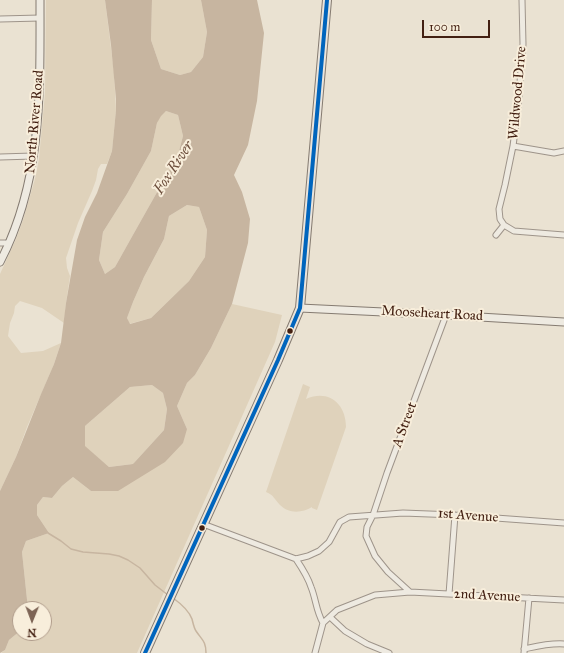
<!DOCTYPE html>
<html>
<head>
<meta charset="utf-8">
<style>
	body { margin:0 }
	#map { position:relative; width:564px; height:653px; overflow:hidden; background:#eae2d2; font-family:"IM FELL Great Primer",serif }
	canvas { display:block }
	.north { position:absolute; left:12px; top:601px; width:40px; height:40px; box-sizing:border-box; background:#f8eedb; border:1px solid #b09c8b; border-radius:50%; rotate:181deg; font-size:11px; font-weight:700; line-height:16px; text-align:center; color:#432012 }
	.north::after { content:''; display:block; margin:auto; width:14px; height:18px; background:#7d6455; clip-path:polygon(50% 0,100% 100%,50% 72%,0 100%) }
	.scale { position:absolute; left:422px; top:20px; width:68px; height:18px; box-sizing:border-box; border:2px solid #432012; border-top:0; padding-left:5px; font-size:12px; line-height:14px; white-space:nowrap; color:#432012; -webkit-text-stroke:3px #f8eedb; paint-order:stroke }
</style>
</head>
<body>
<div id="map">
<canvas width="564" height="653"></canvas>
<div class="north">N</div>
<div class="scale">100 m</div>
</div>
<script>
const c = document.querySelector('canvas').getContext('2d');
c.lineJoin = 'round';
function fillPath(path, color) { c.fillStyle = color; c.fill(path, 'evenodd'); }
function stroke(path, color, width, dash) { c.strokeStyle = color; c.lineWidth = width; c.lineCap = dash ? 'butt' : 'round'; c.setLineDash(dash || []); c.stroke(path); }
function drawText(font, color, halo, rows, align = 'center') {
  c.font = font + ' "IM FELL Great Primer",serif'; c.lineWidth = 4; c.setLineDash([]); c.textBaseline = 'middle'; c.strokeStyle = halo; c.fillStyle = color; for (const [text, x, y, turn = 0] of rows) {
    c.save(); c.translate(x, y); c.rotate((+turn || 0) * Math.PI / 180); c.textAlign = isNaN(turn) ? turn : align; if (halo) c.strokeText(text, 0, 0); c.fillText(text, 0, 0); c.restore();
  }
}
fillPath(new Path2D(`
	M46,0H105L114,72L116,110L112,151L107,164H101L98,169L96,180L92,191L78,223L66,258L67,268L70,276L66,303L64,323L42,308L20,301L15,306L14,313L10,323L8,336L21,353L43,351L61,343L54,364L27,427L16,457L0,491V274L16,239L23,220L35,179L39,159L45,93Z
	M152,0H201L207,32L203,57L191,72L180,75L161,69L151,40Z
	M166,111L178,115L183,136L178,155L165,178L134,233L115,267L105,274L99,260L103,232L127,194L151,151L157,123L160,116Z
	M187,205L199,207L207,230L205,257L189,281L151,318L129,324L127,318L133,302L144,277L164,239L169,216Z
	M232,304L282,315L275,342L137,653H1L5,650L9,640L20,631V633H44V609H28L22,552L26,541L49,533L37,515V505L43,497L52,498L62,486L73,477L91,491L187,429L177,406L187,383L195,375L211,348Z
	M303,384L310,387L306,399C328,389 346,403 346,427L317,510L312,508V507C302,513 289,514 280,505C274,499 274,495 266,492Z
	M152,385L163,393L167,409L164,430L133,464L109,467L84,446L85,426L130,387Z`), '#dfd2bb');
fillPath(new Path2D(`
	M105,0H152L151,40L161,69L180,75L191,72L203,57L207,32L201,0H257L264,33L257,101L248,145L234,175L242,192L250,219L248,243L232,304L211,348L195,375L187,383L177,406L187,429L183,443L165,462L118,491H91L73,477L62,486L52,498L43,497L37,505V515L49,533L26,541L22,552L28,609H20V631L9,640L5,650L0,653V491L16,457L41,394L54,364L61,343L66,303L77,240L85,217L97,193L112,151L116,110V99L111,45ZM166,111L178,115L183,136L178,155L165,178L134,233L115,267L105,274L99,260L103,232L127,194L151,151L157,123L161,116ZM187,205L199,207L207,230L205,257L189,281L151,318L130,324L127,318L133,302L144,277L164,239L169,216ZM152,385L163,393L167,409L164,430L133,464L109,467L85,446V426L130,387Z`), '#c7b5a0');
stroke(new Path2D(`
	M48,533L61,541L71,549L83,552L109,554L119,556L128,560L140,568L155,585L168,595
	M173,598C180,603 189,611 192,619C193,623 194,628 196,631C202,640 206,641 206,653`), '#c7b5a0', 1.5);
const street = new Path2D(`
	M522,0L523,44L518,108L513,146L505,185L499,209L500,219L504,225L514,231L564,235
	M0,19L40,18
	M513,146L554,153L564,151
	M0,157L33,156
	M496,235L504,225
	M0,243H9
	M203,524L296,559
	M296,559L308,556L319,551L329,542L340,522L349,517L403,513L455,515L564,523
	M296,559C302,568 308,577 311,587C316,599 316,611 323,623
	M410,592L388,572L375,556L366,536L367,527L373,515L387,473L446,315
	M449,594L455,515
	M330,617L345,631L367,644L389,653
	M323,623L337,610L375,595L410,592L564,600
	M524,649C538,646 550,643 564,644
	M315,653L323,623
	M524,653L529,598`);
const secondary = new Path2D(`
	M0,262C43,180 40,90 40,0
	M300,308L446,315L564,322`);
const primary = new Path2D(`
	M145,653L278,360L300,308L327,0`);
stroke(street, '#9e948a', 7);
stroke(secondary, '#857b71', 9);
stroke(primary, '#857b71', 10);
stroke(street, '#eeeae1', 5);
stroke(secondary, '#eeeae1', 7);
stroke(primary, '#ebe5dc', 8);
stroke(new Path2D(`
	M145,653L278,360L300,308L327,0`), '#0065bd', 4);
for (const [x, y, r, color] of [
	[290,331,3.5,"#432012"],
	[202,528,3.5,"#432012"]
]) { const dot = new Path2D(); dot.arc(x, y, r, 0, 2 * Math.PI); c.fillStyle = color; c.fill(dot); stroke(dot, '#f8eedb', 1.5); }
drawText('14px', '#432012', '#f8eedb', [
	["Wildwood Drive",518,93,-85],
	["North River Road",35,122,-85],
	["Mooseheart Road",432,314,3],
	["A Street",405,425,-70],
	["1st Avenue",468,516,4],
	["2nd Avenue",487,596,3]
]);
drawText('italic 15px', '#6c4e3c', '#f8eedb', [
	["Fox River",174,168,-57]
]);
</script>
</body>
</html>
